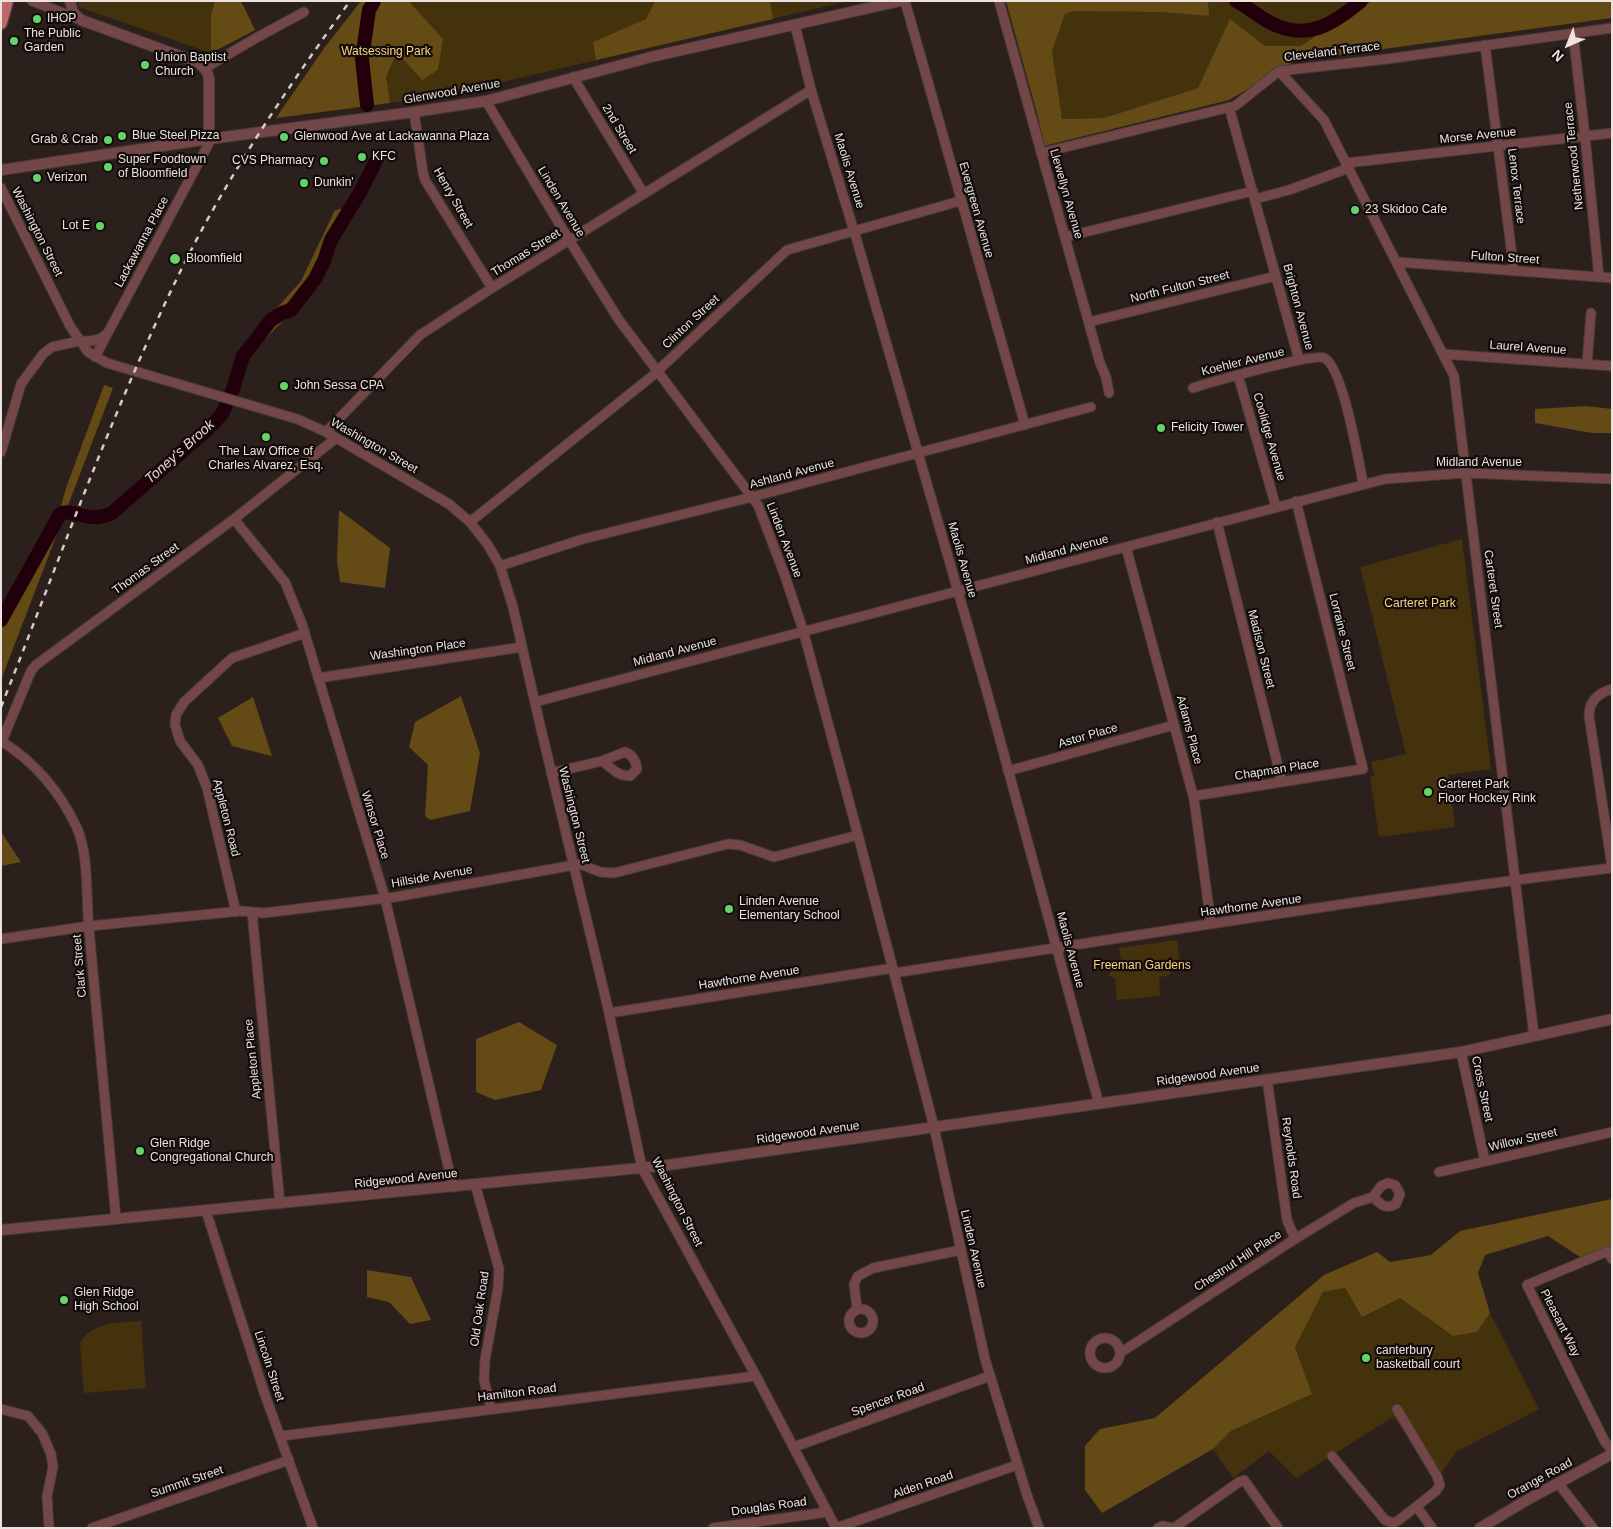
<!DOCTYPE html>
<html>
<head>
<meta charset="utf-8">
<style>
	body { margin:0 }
	#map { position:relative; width:1613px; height:1529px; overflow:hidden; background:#2c201c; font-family:Helvetica,sans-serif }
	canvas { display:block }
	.frame { position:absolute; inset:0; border:2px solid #ece3e0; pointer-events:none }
	.north { position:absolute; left:1543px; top:20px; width:50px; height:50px; -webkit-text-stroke:4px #110b0a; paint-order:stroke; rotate:224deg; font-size:14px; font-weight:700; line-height:20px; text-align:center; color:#ece3e0 }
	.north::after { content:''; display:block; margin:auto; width:18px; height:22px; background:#ece3e0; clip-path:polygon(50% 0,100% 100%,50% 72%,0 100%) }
</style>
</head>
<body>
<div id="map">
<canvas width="1613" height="1529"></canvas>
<div class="frame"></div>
<div class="north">N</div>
</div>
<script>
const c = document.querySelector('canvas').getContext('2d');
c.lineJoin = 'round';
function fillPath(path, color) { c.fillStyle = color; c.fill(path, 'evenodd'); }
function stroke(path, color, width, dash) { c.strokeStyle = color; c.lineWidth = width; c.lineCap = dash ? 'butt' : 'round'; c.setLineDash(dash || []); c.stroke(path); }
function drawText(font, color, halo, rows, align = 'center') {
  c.font = font + ' Helvetica,sans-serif'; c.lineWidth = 4.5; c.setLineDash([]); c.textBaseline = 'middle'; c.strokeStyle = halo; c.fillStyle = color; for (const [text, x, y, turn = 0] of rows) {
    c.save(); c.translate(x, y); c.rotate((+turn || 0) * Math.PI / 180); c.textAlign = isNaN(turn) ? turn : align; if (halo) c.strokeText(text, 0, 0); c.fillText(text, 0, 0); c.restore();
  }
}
fillPath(new Path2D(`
	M78,1H241L255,30L211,53L79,7Z
	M361,1H848L447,95L276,118L325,47Z
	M1048,1H1358L1301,46H1265L1230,20L1198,88L1104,118L1062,119L1052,51L1065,14Z
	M1462,539L1491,769L1448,775L1455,827L1379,837L1370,777L1375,776L1371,762L1406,754L1360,567Z
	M1177,940L1181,968L1173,969L1168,976L1159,977L1160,996L1117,1000L1115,978L1109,976L1111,970H1117L1122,966L1119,948Z
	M1345,1288L1362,1317L1400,1298L1453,1336L1477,1332L1490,1313L1539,1409L1456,1452L1441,1473L1393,1417L1296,1478L1269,1451L1233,1478L1213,1449L1231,1431L1312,1394L1295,1347L1323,1292Z
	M141,1321L146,1388L84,1393L80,1344C90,1321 120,1323 141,1321Z`), '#44320d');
fillPath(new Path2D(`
	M215,1H241L255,30L211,53V15Z
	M361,1H411V4L443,39L438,70L422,80L397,52L386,77L390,103L276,118L325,47Z
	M655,1H770L773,19L596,60L593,42L646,19Z
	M1006,1H1208L1209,16L1161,12L1073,11L1065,14L1052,51L1062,119L1104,118L1198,88L1230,19L1265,46H1301L1325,29L1372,1H1612V18L1295,61L1229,100L1044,146L1038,117Z
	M366,190L308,293L291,313L257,347L242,349L249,339L301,281L335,210L346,208Z
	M104,385L113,388L1,680V614L61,506L66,488Z
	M1586,406L1612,409V433H1592L1535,423V409Z
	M339,510L390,548L385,588L340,582L337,560Z
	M461,696L480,753L470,811L430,820L425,816L428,765L409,747L415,722Z
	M253,697L272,756L232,746L218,718Z
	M1,832L21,862L1,866Z
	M519,1022L557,1045L541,1090L495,1100L476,1092V1039Z
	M1612,1199V1251L1580,1257L1548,1236L1485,1255L1478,1273L1490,1313L1477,1332L1453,1336L1400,1298L1362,1317L1345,1288L1323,1292L1295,1347L1312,1394L1231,1431L1213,1449L1102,1513L1085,1490V1446L1100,1429L1155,1418L1324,1275L1377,1252L1390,1262L1431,1255L1460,1231Z
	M367,1270L411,1277L431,1320L410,1324L389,1302L367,1297Z`), '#644a15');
stroke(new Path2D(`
	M1236,1C1248,7 1258,16 1269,22C1306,42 1332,25 1361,1
	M367,105L362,59L369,10L374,1
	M1,620L60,514C73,507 89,525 112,513L208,429L222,414L233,389L243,356L271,320L282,313L291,310L315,279L324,261L331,240L359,194L375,163`), '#22000b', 14);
const minor = new Path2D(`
	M32,1L81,20
	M905,1L1025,425
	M999,1L1100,363L1106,377L1109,393
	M795,25L811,90L857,241L987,692L1099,1104
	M1573,33L1585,136L1599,277
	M1485,45L1514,271
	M205,68L256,38L304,12
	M1279,71L1324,120L1454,376L1534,1036
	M573,77L644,194
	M486,101L569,240L619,320L758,505L785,576L803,630L858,835L934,1127L985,1359L1027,1495L1039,1528
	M1229,107L1299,360
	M414,112L423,173L425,180L492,288
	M1041,153L1235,106L1279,71L1387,59L1612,28
	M1346,163L1612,133
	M1,188L70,326L88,352L107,363L297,419L326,432L449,504L470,522L488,545L500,566L513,607L541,729L607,1004L642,1168L756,1376L836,1528
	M1255,199L1289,190L1349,168
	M1065,237L1253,191
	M1397,262L1612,278
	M1089,322L1276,276
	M1443,354L1612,366
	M95,357L208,145L209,139
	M1587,364L1591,313
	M1238,375L1276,507
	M1193,388L1202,385C1219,380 1314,353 1324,358C1342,365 1359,462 1363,483
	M326,432L420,335L492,288L811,90
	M1,452L21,384L43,354L52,347L79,341H90L100,339L107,334
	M234,519L285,582L302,624L385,898L453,1187
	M470,522L651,377L787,250L960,201
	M1217,522L1282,782
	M1126,547L1194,799L1211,924
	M500,566L583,539L752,497L1091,407
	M318,678L522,647
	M1612,689C1598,693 1589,701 1589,716L1612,867
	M535,702L1385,479L1465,473L1612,479
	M1,741C35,762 60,792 77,828C89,855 86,899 89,929C98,1026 107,1122 116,1219
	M2,741L31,671L36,665L234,519L335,439
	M1008,771L1174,725
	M551,773L602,761L616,772L622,775L630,776L637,769C636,761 633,755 625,752L602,761
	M1194,796L1363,769L1296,501
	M236,912L207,788L198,765L180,741L175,725L176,715L184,702L232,658L305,633
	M252,912L280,1204
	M1,939L89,926L241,911L264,913L395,897L580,864L600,872L614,873L728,844L740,845L774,857L858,835
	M894,973C1133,936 1372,897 1612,868
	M609,1013L893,968
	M1461,1052L1485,1161
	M1267,1079L1287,1220L1295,1239
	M1439,1172L1612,1132
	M1388,1183L1395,1185L1400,1194L1396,1204C1386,1210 1380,1204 1373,1197L1381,1186Z
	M475,1184L499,1269L498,1288L485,1360L484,1380L491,1409
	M206,1211L265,1395L313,1528
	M1612,1259L1608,1251L1527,1285L1605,1442L1612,1450
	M857,1308L854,1284L858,1276L873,1268L961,1250
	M849 1321a12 12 0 1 1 24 0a12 12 0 1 1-24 0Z
	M1090 1353a15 15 0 1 1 30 0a15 15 0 1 1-30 0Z
	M1120,1353L1295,1239L1354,1203L1373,1197
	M1,1409L28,1416L42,1433L51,1454L53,1467L47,1496L49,1528
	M281,1436L756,1376
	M794,1447L990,1376
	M1332,1456L1385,1520L1393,1523L1399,1520L1436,1491L1440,1485L1437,1476L1397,1409
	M1558,1483L1593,1528
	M1417,1507L1432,1528
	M92,1528L289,1460
	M713,1528L828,1512
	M836,1528L1017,1465
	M1158,1528L1162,1526L1172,1528
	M1174,1528L1239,1482L1244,1480L1278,1528`);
const tertiary = new Path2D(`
	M70,1L73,12L81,20L199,63C204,68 208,71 209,79V139
	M1,170L209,139L414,112L486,101L655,56L900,1
	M1,1230L661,1166L1461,1052L1612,1019
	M1480,1528L1527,1500L1612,1454`);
const primary = new Path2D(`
	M1,23L7,1`);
stroke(minor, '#473b37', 11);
stroke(tertiary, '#473b37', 12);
stroke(primary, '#473b37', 15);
stroke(minor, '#734747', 9);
stroke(tertiary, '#734747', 10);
stroke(primary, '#c26769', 12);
stroke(new Path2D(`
	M1,707C59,561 112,411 181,270C228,175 288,87 350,1`), '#d4cac7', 2.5, [6, 6]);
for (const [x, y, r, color] of [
	[37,19,5,"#64d468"],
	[14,41,5,"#64d468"],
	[145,65,5,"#64d468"],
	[122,136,5,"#64d468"],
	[284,137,5,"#64d468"],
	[108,140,5,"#64d468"],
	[362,157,5,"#64d468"],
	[324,161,5,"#64d468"],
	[108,167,5,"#64d468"],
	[37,178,5,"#64d468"],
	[304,183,5,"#64d468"],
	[1355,210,5,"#64d468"],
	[100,226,5,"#64d468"],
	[175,259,6,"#64d468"],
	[284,386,5,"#64d468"],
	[1161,428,5,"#64d468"],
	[266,437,5,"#64d468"],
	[1428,792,5,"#64d468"],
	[729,909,5,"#64d468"],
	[140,1151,5,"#64d468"],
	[64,1300,5,"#64d468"],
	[1366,1358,5,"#64d468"]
]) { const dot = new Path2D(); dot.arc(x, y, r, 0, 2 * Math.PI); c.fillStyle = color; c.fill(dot); stroke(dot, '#110b0a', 2); }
drawText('12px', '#ece3e0', '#110b0a', [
	["IHOP",47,19],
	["The Public",24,34],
	["Garden",24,48],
	["Union Baptist",155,58],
	["Church",155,72],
	["Blue Steel Pizza",132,136],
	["Glenwood Ave at Lackawanna Plaza",294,137],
	["Grab & Crab",98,140,"right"],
	["KFC",372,157],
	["Super Foodtown",118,160],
	["of Bloomfield",118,174],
	["CVS Pharmacy",314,161,"right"],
	["Verizon",47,178],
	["Dunkin'",314,183],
	["23 Skidoo Cafe",1365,210],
	["Lot E",90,226,"right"],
	["Bloomfield",186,259],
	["John Sessa CPA",294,386],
	["Felicity Tower",1171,428],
	["The Law Office of",266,452,"center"],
	["Charles Alvarez, Esq.",266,466,"center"],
	["Carteret Park",1438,785],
	["Floor Hockey Rink",1438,799],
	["Linden Avenue",739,902],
	["Elementary School",739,916],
	["Glen Ridge",150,1144],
	["Congregational Church",150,1158],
	["Glen Ridge",74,1293],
	["High School",74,1307],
	["canterbury",1376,1351],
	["basketball court",1376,1365]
], 'left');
drawText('12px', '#fdd486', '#110b0a', [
	["Watsessing Park",386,52],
	["Carteret Park",1420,604],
	["Freeman Gardens",1142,966]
]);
drawText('12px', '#ece3e0', '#110b0a', [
	["Cleveland Terrace",1332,52,-7],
	["Glenwood Avenue",452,92,-10],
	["2nd Street",619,129,59],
	["Morse Avenue",1478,136,-6],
	["Netherwood Terrace",1574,156,-96],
	["Maolis Avenue",849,171,73],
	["Lenox Terrace",1516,186,83],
	["Llewellyn Avenue",1066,194,74],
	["Henry Street",453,198,60],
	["Linden Avenue",561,202,59],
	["Evergreen Avenue",976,210,74],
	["Washington Street",37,232,63],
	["Lackawanna Place",142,242,-62],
	["Thomas Street",526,253,-32],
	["Fulton Street",1505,258,4],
	["North Fulton Street",1180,287,-14],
	["Brighton Avenue",1298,307,75],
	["Clinton Street",691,322,-43],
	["Laurel Avenue",1528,348,4],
	["Koehler Avenue",1243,362,-14],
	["Coolidge Avenue",1269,437,74],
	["Washington Street",374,446,30],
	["Midland Avenue",1479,463],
	["Ashland Avenue",792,474,-15],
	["Linden Avenue",784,540,69],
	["Midland Avenue",1067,550,-15],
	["Maolis Avenue",962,560,74],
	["Thomas Street",146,569,-36],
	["Carteret Street",1493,589,82],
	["Lorraine Street",1342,632,76],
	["Madison Street",1261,649,76],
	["Washington Place",418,650,-8],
	["Midland Avenue",675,652,-15],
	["Adams Place",1189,730,75],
	["Astor Place",1088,736,-16],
	["Chapman Place",1277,770,-9],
	["Washington Street",574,815,76],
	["Appleton Road",226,818,76],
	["Winsor Place",375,825,73],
	["Hillside Avenue",432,877,-10],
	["Hawthorne Avenue",1251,906,-8],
	["Maolis Avenue",1070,950,75],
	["Clark Street",80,966,-95],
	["Hawthorne Avenue",749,978,-9],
	["Appleton Place",253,1059,-96],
	["Ridgewood Avenue",1208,1075,-8],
	["Cross Street",1482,1089,78],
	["Ridgewood Avenue",808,1133,-8],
	["Willow Street",1523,1140,-13],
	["Reynolds Road",1291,1158,82],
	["Ridgewood Avenue",406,1179,-6],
	["Washington Street",677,1202,63],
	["Linden Avenue",973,1249,77],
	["Chestnut Hill Place",1238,1261,-33],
	["Old Oak Road",480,1309,-82],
	["Pleasant Way",1560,1323,63],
	["Lincoln Street",269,1366,72],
	["Hamilton Road",517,1393,-7],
	["Spencer Road",888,1400,-20],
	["Orange Road",1540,1479,-29],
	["Summit Street",187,1482,-19],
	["Alden Road",923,1485,-19],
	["Douglas Road",769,1507,-8]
]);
drawText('italic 14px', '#f5d1db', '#110b0a', [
	["Toney's Brook",180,452,-42]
]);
</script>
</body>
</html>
